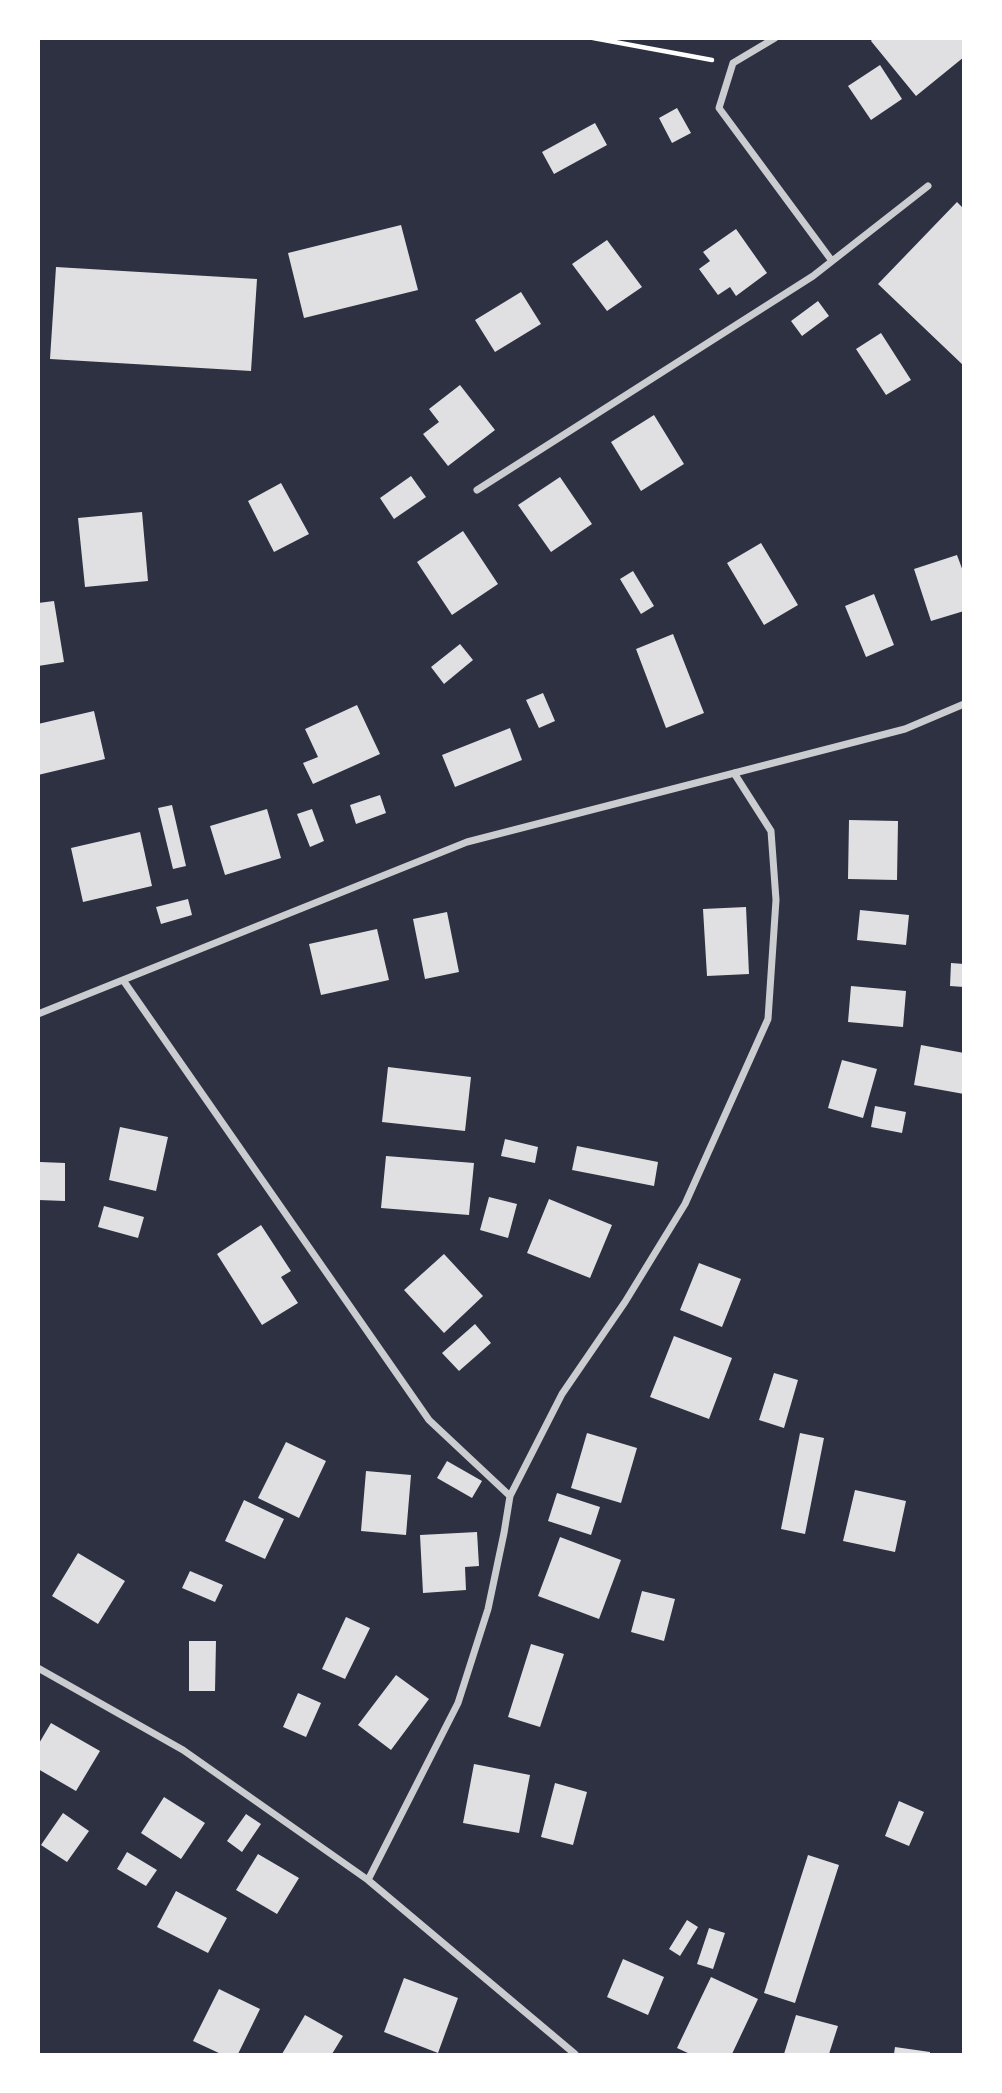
<!DOCTYPE html>
<html>
<head>
<meta charset="utf-8">
<style>
	body { margin:0 }
	#map { position:relative; width:1002px; height:2093px; overflow:hidden; background:#2d3142; font-family:"Nunito Sans",sans-serif }
	canvas { display:block }
	.frame { position:absolute; inset:0; border:40px solid #fff; pointer-events:none }
</style>
</head>
<body>
<div id="map">
<canvas width="1002" height="2093"></canvas>
<div class="frame"></div>
</div>
<script>
const c = document.querySelector('canvas').getContext('2d');
c.lineJoin = 'round';
function fillPath(path, color) { c.fillStyle = color; c.fill(path, 'evenodd'); }
function stroke(path, color, width, dash) { c.strokeStyle = color; c.lineWidth = width; c.lineCap = dash ? 'butt' : 'round'; c.setLineDash(dash || []); c.stroke(path); }
fillPath(new Path2D(`
	M873,38H964V57L916,96L871,41Z
	M880,65L902,99L871,120L848,86Z
	M677,108L691,133L672,143L659,118Z
	M595,123L607,145L554,174L542,152Z
	M957,202L964,209V366L878,284Z
	M401,225L418,290L304,318L288,253Z
	M736,229L767,273L736,296L730,287L718,295L699,269L710,261L703,252Z
	M607,240L642,287L607,311L572,264Z
	M56,267L257,279L251,371L50,359Z
	M521,292L541,324L495,352L475,320Z
	M818,301L829,316L802,336L791,321Z
	M881,333L911,380L886,395L856,349Z
	M460,385L495,430L448,466L423,434L439,422L429,409Z
	M654,415L684,464L641,491L611,442Z
	M411,476L426,497L394,519L380,498Z
	M560,477L592,524L551,552L518,505Z
	M281,483L309,534L274,552L248,501Z
	M142,512L148,581L85,587L78,518Z
	M463,531L498,584L452,615L417,562Z
	M761,543L798,605L764,625L727,563Z
	M957,555L964,574V611L931,621L914,569Z
	M633,571L654,606L641,614L620,579Z
	M874,594L894,645L866,657L845,606Z
	M54,601L64,662L38,666V603Z
	M673,634L704,713L666,728L636,649Z
	M460,644L473,660L444,684L431,667Z
	M543,693L555,721L539,728L526,700Z
	M357,705L380,754L313,784L303,763L318,757L305,729Z
	M94,711L105,759L38,775V724Z
	M510,728L522,760L455,787L442,755Z
	M380,795L386,813L356,824L350,805Z
	M172,805L186,866L173,869L158,808Z
	M267,809L281,858L225,875L210,826Z
	M312,809L324,841L310,847L297,814Z
	M849,820L898,821L897,880L848,879Z
	M140,832L152,886L83,902L71,848Z
	M188,899L192,915L161,924L156,907Z
	M746,907L749,974L707,976L703,909Z
	M860,910L909,915L906,945L857,940Z
	M447,912L459,972L425,979L413,919Z
	M377,929L389,980L321,995L309,944Z
	M951,963L964,964V987L950,986Z
	M851,986L906,991L903,1027L848,1022Z
	M921,1045L964,1053V1094L914,1085Z
	M842,1060L877,1069L863,1118L828,1108Z
	M388,1067L471,1077L465,1131L382,1122Z
	M875,1106L906,1112L902,1133L871,1127Z
	M120,1127L168,1137L156,1191L109,1180Z
	M505,1139L538,1147L535,1163L501,1156Z
	M577,1146L658,1162L654,1186L572,1170Z
	M386,1156L474,1163L469,1215L381,1208Z
	M40,1162L65,1163V1201L39,1200Z
	M489,1197L517,1204L508,1238L480,1230Z
	M549,1199L612,1225L590,1278L527,1253Z
	M104,1206L144,1217L138,1238L98,1227Z
	M261,1225L291,1271L281,1277L298,1303L262,1325L217,1254Z
	M444,1254L483,1296L444,1333L404,1290Z
	M699,1263L741,1279L722,1327L680,1310Z
	M475,1324L491,1343L459,1371L442,1353Z
	M674,1336L732,1358L709,1419L650,1397Z
	M774,1373L798,1380L784,1428L759,1420Z
	M587,1433L637,1448L621,1503L571,1488Z
	M800,1433L824,1438L805,1534L781,1529Z
	M286,1442L326,1461L299,1518L258,1498Z
	M447,1461L482,1481L472,1498L437,1478Z
	M366,1471L411,1475L406,1535L361,1531Z
	M855,1490L906,1501L895,1552L843,1541Z
	M557,1493L600,1507L591,1535L548,1521Z
	M244,1500L284,1519L265,1559L225,1541Z
	M477,1532L479,1566L465,1567L466,1590L423,1593L420,1535Z
	M560,1537L621,1560L599,1619L538,1596Z
	M78,1553L125,1581L98,1624L52,1596Z
	M190,1571L223,1585L215,1602L182,1588Z
	M642,1591L675,1599L664,1641L631,1632Z
	M346,1617L370,1628L345,1679L322,1669Z
	M189,1641H216L215,1691H189Z
	M531,1644L564,1654L540,1727L508,1717Z
	M396,1675L429,1699L391,1750L358,1725Z
	M298,1693L321,1703L306,1737L283,1727Z
	M51,1723L100,1751L76,1791L38,1769V1745Z
	M474,1764L530,1775L519,1833L463,1823Z
	M555,1783L587,1792L573,1845L541,1837Z
	M164,1797L205,1823L181,1859L141,1833Z
	M899,1801L924,1812L909,1846L885,1836Z
	M63,1813L89,1831L67,1862L41,1845Z
	M246,1814L261,1824L242,1852L227,1841Z
	M127,1852L157,1870L146,1886L117,1869Z
	M258,1854L299,1878L277,1914L236,1890Z
	M808,1855L839,1865L795,2003L764,1993Z
	M176,1891L227,1918L208,1953L157,1927Z
	M687,1920L698,1927L680,1956L669,1949Z
	M709,1928L725,1933L713,1969L697,1964Z
	M623,1959L664,1977L648,2015L607,1997Z
	M711,1977L758,1999L732,2054H690L677,2048Z
	M404,1978L458,1998L438,2053L384,2032Z
	M219,1989L260,2009L238,2054H221L193,2041Z
	M305,2015L343,2036L332,2054H282Z
	M796,2015L838,2026L829,2054H784Z
	M895,2047L930,2052V2054H894Z`), '#e0e0e3');
stroke(new Path2D(`
	M593,38L712,60`), '#fff', 4.5);
stroke(new Path2D(`
	M775,38L733,63L719,108L832,261
	M477,490L813,276L928,186
	M123,980L429,1420L510,1496
	M38,1014L467,842L905,729L964,704
	M38,1668L183,1750L368,1880L575,2054
	M368,1880L458,1703L488,1609L504,1533L510,1496L562,1394L625,1302L685,1204L768,1019L776,900L771,831L734,773`), '#caccd0', 7);
</script>
</body>
</html>
